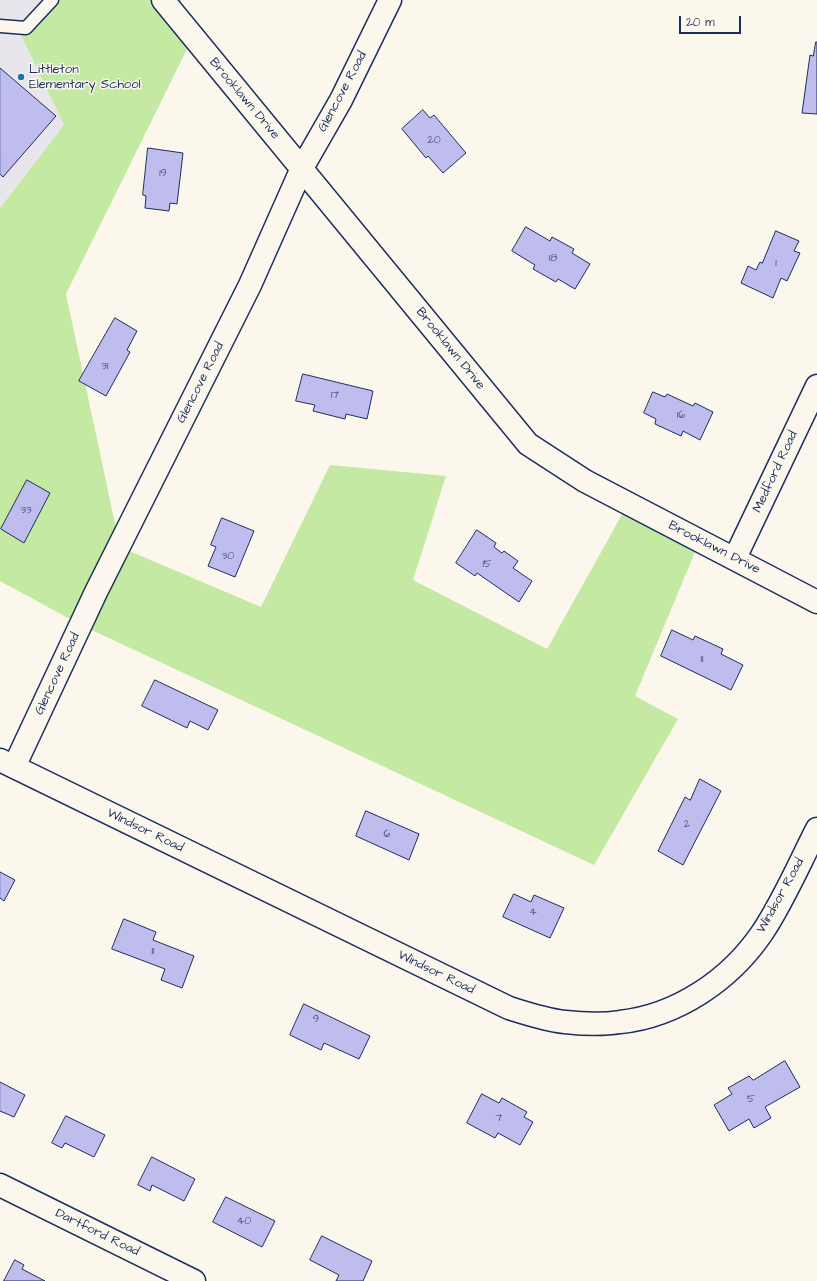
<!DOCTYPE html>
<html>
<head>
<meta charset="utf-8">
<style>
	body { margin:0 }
	#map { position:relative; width:817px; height:1281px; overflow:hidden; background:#fbf7ec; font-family:"Architects Daughter",sans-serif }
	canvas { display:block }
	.scale { position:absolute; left:679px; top:16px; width:62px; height:18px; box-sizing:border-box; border:2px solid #1b2f5e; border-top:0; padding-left:5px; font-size:12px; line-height:14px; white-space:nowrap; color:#1b2f5e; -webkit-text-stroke:3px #fbf7ec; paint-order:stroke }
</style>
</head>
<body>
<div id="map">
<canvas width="817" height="1281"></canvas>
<div class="scale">20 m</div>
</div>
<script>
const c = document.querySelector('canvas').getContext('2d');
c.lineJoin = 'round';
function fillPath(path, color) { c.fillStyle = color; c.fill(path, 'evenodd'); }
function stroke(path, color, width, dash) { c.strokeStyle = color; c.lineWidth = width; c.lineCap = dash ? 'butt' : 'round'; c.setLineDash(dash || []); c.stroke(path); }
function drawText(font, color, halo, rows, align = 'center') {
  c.font = font + ' "Architects Daughter",sans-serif'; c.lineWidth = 3; c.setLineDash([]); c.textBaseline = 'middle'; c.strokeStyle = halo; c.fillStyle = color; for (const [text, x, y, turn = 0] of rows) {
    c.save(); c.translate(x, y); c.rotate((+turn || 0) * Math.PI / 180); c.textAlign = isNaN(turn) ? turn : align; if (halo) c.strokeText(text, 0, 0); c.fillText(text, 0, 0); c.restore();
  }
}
fillPath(new Path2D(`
	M0,0H48L18,29L64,125L0,208Z`), '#e9e5ed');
fillPath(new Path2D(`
	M48,0H181L173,19L192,39L66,294L120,547L261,607L330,465L446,476L413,580L547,649L629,502L700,540L635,696L678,719L594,865L81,625L0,581V208L64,125L18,29Z`), '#c3e9a3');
const building = new Path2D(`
	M816,42H817V114L802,113L810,55L813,56Z
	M0,68L56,116L3,177L0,174Z
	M423,110L430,118L434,115L466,153L443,173L428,156L426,158L402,129Z
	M148,148L183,153L177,204L170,203L169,211L145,208L146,196L143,195Z
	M526,227L550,241L552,237L574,249L572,253L590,264L575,289L558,279L556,282L533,269L535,265L512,251Z
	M776,231L799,241L794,251L800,253L787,281L781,278L773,298L741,283L748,266L756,270L760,262L762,263Z
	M115,318L137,331L127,350L130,352L106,396L79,381Z
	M303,374L373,391L367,419L346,414L345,419L313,411L315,405L296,401Z
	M653,392L665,397L667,394L693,406L695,403L713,412L700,440L683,431L681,436L655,424L656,419L644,413Z
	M27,480L50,493L24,543L1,529Z
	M222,518L254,531L235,577L208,566L216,547L211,545Z
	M477,530L496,543L494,547L502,553L504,551L518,561L513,568L532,581L519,602L477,573L475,576L456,563Z
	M672,630L693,640L695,636L723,649L721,654L743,665L731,690L661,656Z
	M155,680L218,710L208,730L190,721L187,728L142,706Z
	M700,779L721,791L683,865L658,851L685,797L690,800Z
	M366,811L419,834L409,860L356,836Z
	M0,872L15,880L4,901L0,898Z
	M514,894L531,902L534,895L564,908L550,938L503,917Z
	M124,919L156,932L153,940L194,956L182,988L161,980L165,969L112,949Z
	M304,1004L370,1036L359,1059L324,1043L321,1050L290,1035Z
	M785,1061L800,1087L765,1107L771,1118L754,1128L749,1119L729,1131L714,1105L732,1094L728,1088L749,1076L753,1080Z
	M0,1082L25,1095L14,1117L0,1111Z
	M482,1094L499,1103L502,1098L527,1112L524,1117L533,1122L520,1145L498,1133L495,1138L467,1123Z
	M66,1116L105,1135L94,1157L65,1143L62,1148L52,1143Z
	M152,1157L195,1179L184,1201L152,1185L150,1191L138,1185Z
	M226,1197L275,1221L262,1247L213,1222Z
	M322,1236L372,1261L363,1281H336L339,1275L310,1260Z
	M15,1260L24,1265L22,1269L45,1281H4Z`);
fillPath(building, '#bfbcee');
stroke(building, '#1b2f5e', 1);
const lane = new Path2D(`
	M0,26L26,28L52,0`);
const street = new Path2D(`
	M163,0L528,444L585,481L817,602
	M735,558L817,386
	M0,760L509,1008C528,1014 546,1020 565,1022C583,1024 602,1025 620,1022C677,1016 730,980 762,933C783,902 800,862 817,829
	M14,767L96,592L250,285L302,168L341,100L390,0
	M0,1185L194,1281`);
stroke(lane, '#1b2f5e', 15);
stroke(street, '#1b2f5e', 25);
stroke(lane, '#fbf7ec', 12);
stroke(street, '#fbf7ec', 22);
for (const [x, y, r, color] of [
	[21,77,4,"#1f6fb2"]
]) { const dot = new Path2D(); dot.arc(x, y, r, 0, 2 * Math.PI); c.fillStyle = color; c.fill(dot); stroke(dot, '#fbf7ec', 1.5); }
drawText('11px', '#445282', null, [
	["20",434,141],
	["19",163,174],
	["18",553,259],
	["1",776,264],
	["31",105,367],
	["17",335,396],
	["16",681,416],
	["33",26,511],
	["30",228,557],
	["15",487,565],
	["11",702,660],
	["2",687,825],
	["6",387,835],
	["4",533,913],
	["11",153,952],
	["9",316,1020],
	["5",751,1100],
	["7",499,1119],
	["40",244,1222]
]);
drawText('13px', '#1b2f5e', '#fbf7ec', [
	["Littleton",29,70],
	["Elementary School",29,85]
], 'left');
drawText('13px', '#1b2f5e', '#fbf7ec', [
	["Glencove Road",343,92,-62],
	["Brooklawn Drive",244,99,50],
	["Brooklawn Drive",450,349,51],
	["Glencove Road",201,383,-63],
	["Medford Road",776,472,-65],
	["Brooklawn Drive",714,548,27],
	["Glencove Road",58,674,-65],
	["Windsor Road",145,831,26],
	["Windsor Road",781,896,-61],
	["Windsor Road",436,973,26],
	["Dartford Road",97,1233,26]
]);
</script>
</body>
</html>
